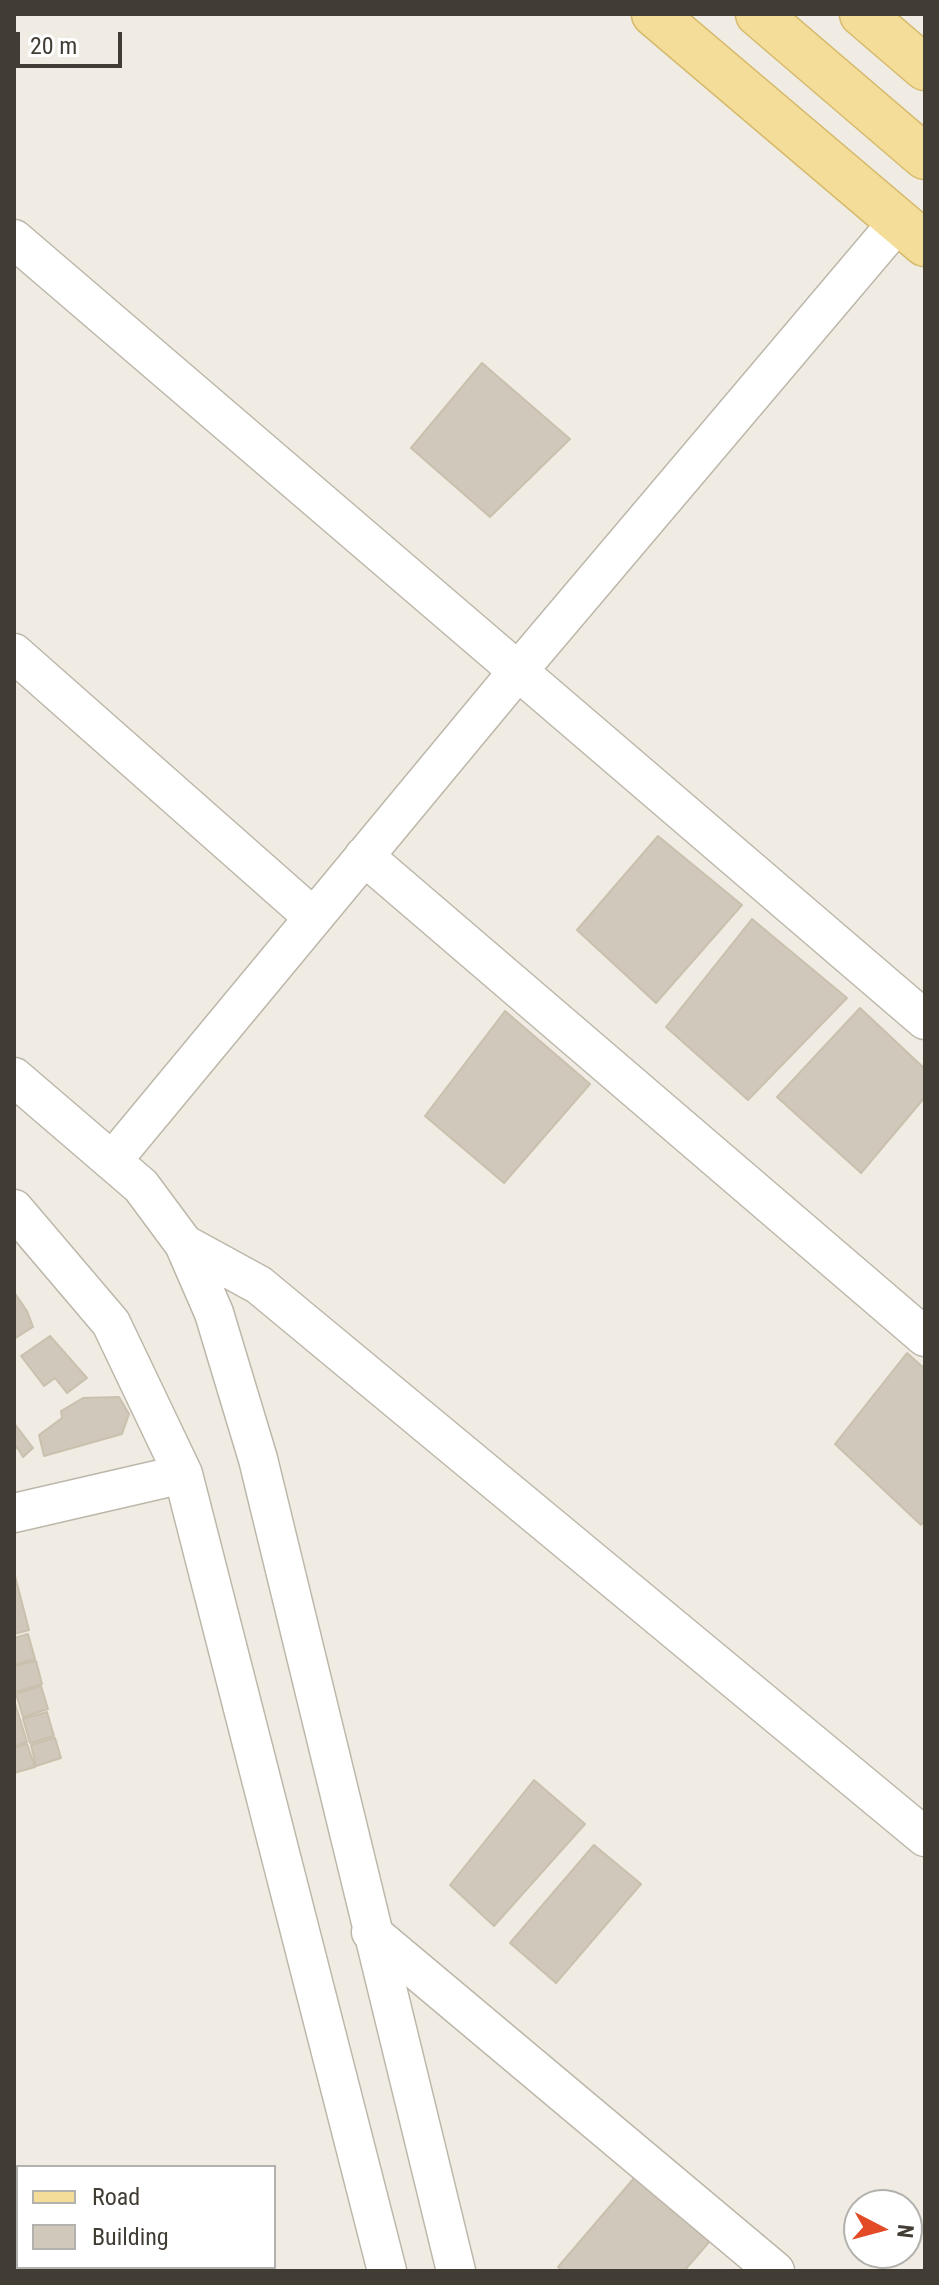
<!DOCTYPE html>
<html>
<head>
<meta charset="utf-8">
<style>
	body { margin:0 }
	#map { position:relative; width:939px; height:2285px; overflow:hidden; background:#f0ece3; font-family:"Roboto Condensed",sans-serif }
	canvas { display:block }
	.frame { position:absolute; inset:0; border:16px solid #413c34; pointer-events:none }
	.legend { position:absolute; left:16px; top:2165px; width:260px; height:104px; box-sizing:border-box; background:#fff; border:2px solid #b3b1ae; margin:0; padding:10px 14px; list-style:none; font-size:24px; color:#413c34 }
	.legend li { display:flex; align-items:center; gap:16px; height:40px }
	.legend b { width:40px; border:2px solid #b3b1ae }
	.north { position:absolute; left:843px; top:2189px; width:80px; height:80px; box-sizing:border-box; background:#fff; border:2px solid #b3b1ae; border-radius:50%; rotate:96deg; font-size:22px; font-weight:700; line-height:32px; text-align:center; color:#413c34 }
	.north::after { content:''; display:block; margin:auto; width:28px; height:36px; background:#e34b27; clip-path:polygon(50% 0,100% 100%,50% 72%,0 100%) }
	.scale { position:absolute; left:16px; top:32px; width:106px; height:36px; box-sizing:border-box; border:4px solid #413c34; border-top:0; padding-left:10px; font-size:24px; line-height:28px; white-space:nowrap; color:#413c34; -webkit-text-stroke:6px #fff; paint-order:stroke }
</style>
</head>
<body>
<div id="map">
<canvas width="939" height="2285"></canvas>
<div class="frame"></div>
<ul class="legend">
<li><b style="height:10px;background:#f3dd99"></b>Road</li>
<li><b style="height:22px;background:#d0c8ba"></b>Building</li>
</ul>
<div class="north">N</div>
<div class="scale">20 m</div>
</div>
<script>
const c = document.querySelector('canvas').getContext('2d');
c.lineJoin = 'round';
function fillPath(path, color) { c.fillStyle = color; c.fill(path, 'evenodd'); }
function stroke(path, color, width, dash) { c.strokeStyle = color; c.lineWidth = width; c.lineCap = dash ? 'butt' : 'round'; c.setLineDash(dash || []); c.stroke(path); }
const building = new Path2D(`
	M482,363L570,439L490,517L411,448Z
	M658,836L742,905L656,1003L577,930Z
	M752,919L847,998L748,1100L666,1027Z
	M860,1008L925,1069V1097L861,1173L777,1097Z
	M505,1011L590,1084L504,1183L425,1116Z
	M14,1292L27,1311L33,1327L14,1339Z
	M50,1336L87,1378L67,1393L55,1378L44,1386L21,1356Z
	M907,1353L925,1369V1519L921,1525L835,1444Z
	M119,1397L129,1414L122,1434L44,1456L39,1435L62,1418L61,1411L83,1398Z
	M14,1423L33,1448L23,1457L17,1447L14,1450Z
	M14,1572L29,1630L14,1634Z
	M28,1634L35,1659L14,1665V1638Z
	M36,1661L42,1684L15,1692L14,1666Z
	M41,1686L48,1709L23,1717L16,1694Z
	M14,1700L27,1742L14,1746Z
	M47,1712L54,1736L30,1743L23,1719Z
	M55,1738L61,1758L36,1766L31,1745Z
	M27,1744L35,1767L14,1773V1748Z
	M534,1780L585,1824L494,1926L450,1885Z
	M594,1845L641,1884L556,1983L510,1943Z
	M635,2177L710,2241L684,2271H563L558,2267Z`);
fillPath(building, '#d0c8ba');
stroke(building, '#cac0ae', 2);
const minor = new Path2D(`
	M14,239L925,1020
	M14,653L313,917
	M364,856L925,1337
	M14,1077L141,1186L184,1244L214,1313L258,1459L456,2271
	M112,1161L518,671L898,222
	M14,1209L111,1323L183,1474L387,2271
	M184,1244L259,1285L925,1837
	M14,1513L183,1474
	M371,1932L775,2271`);
const major = new Path2D(`
	M654,14L925,244
	M758,14L925,157
	M862,14L925,68`);
stroke(minor, '#bdb7aa', 41);
stroke(major, '#d6ba6b', 47);
stroke(minor, '#fff', 38);
stroke(major, '#f3dd99', 44);
</script>
</body>
</html>
